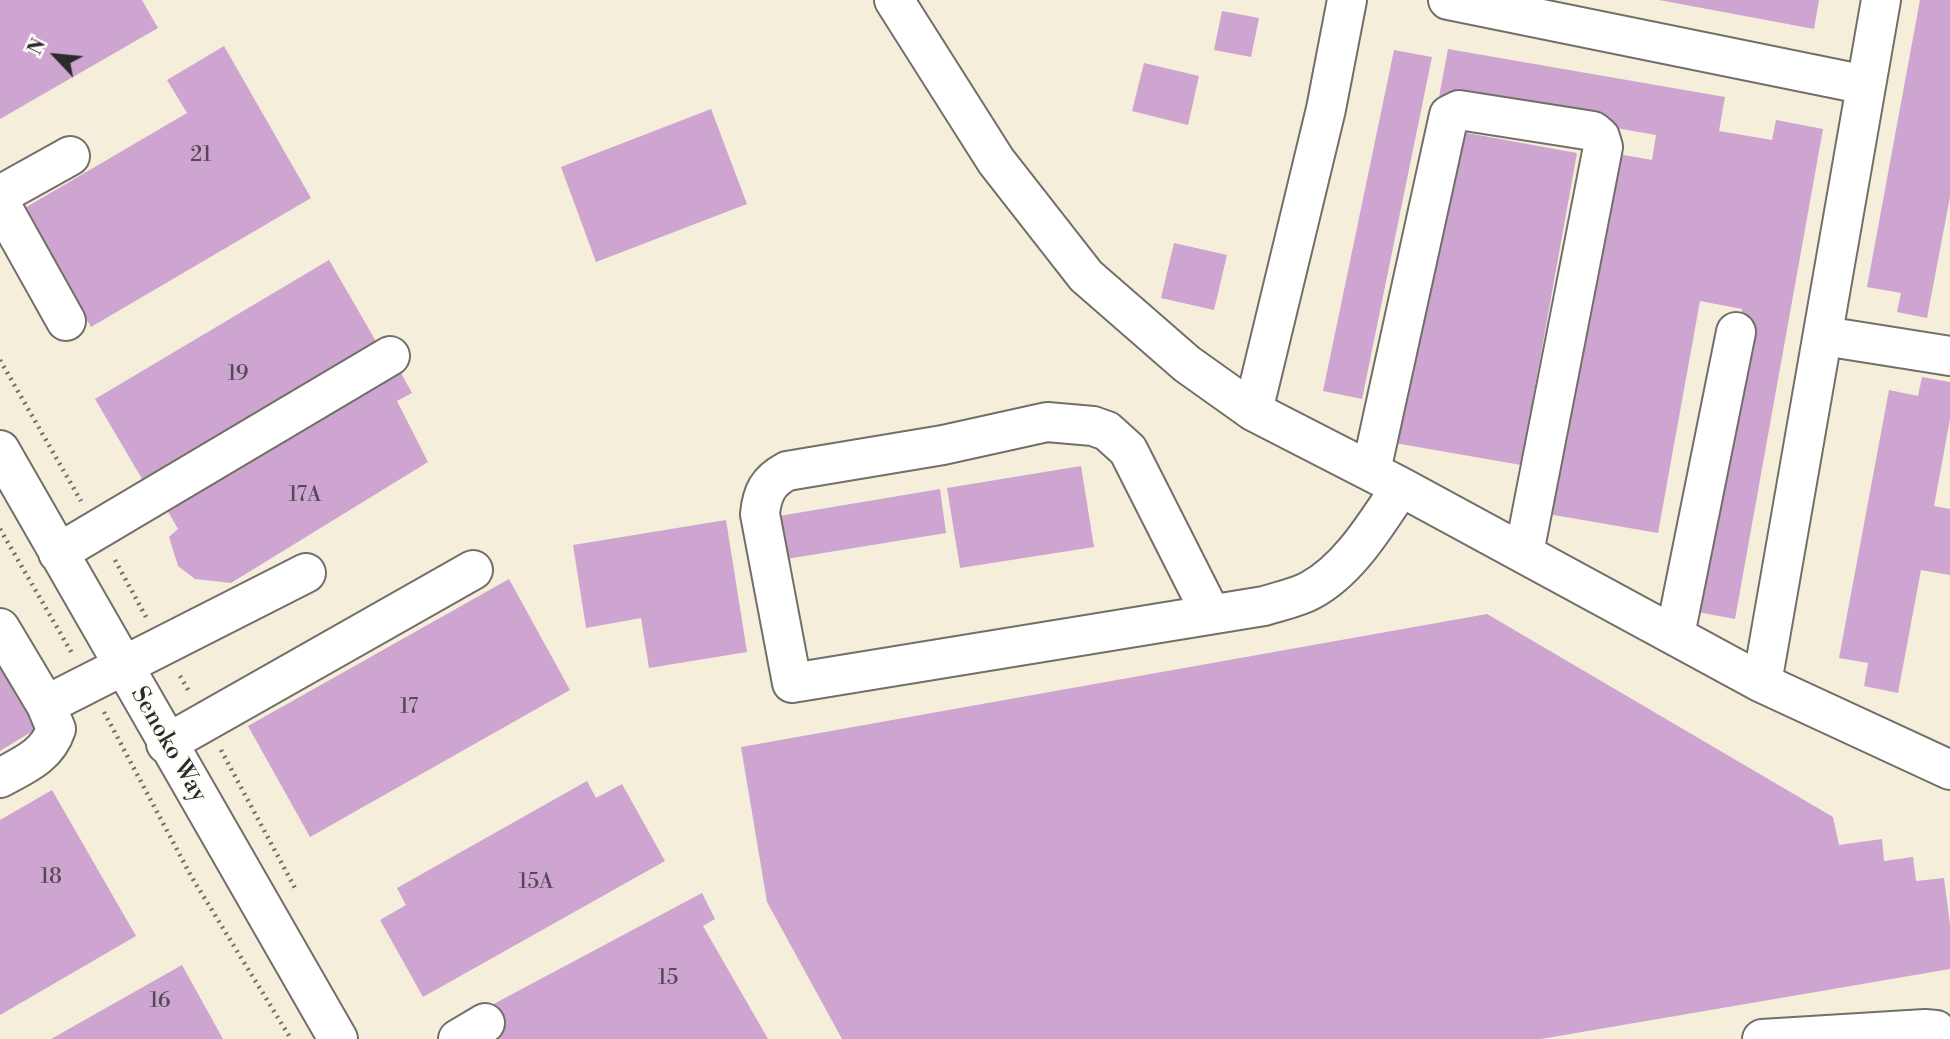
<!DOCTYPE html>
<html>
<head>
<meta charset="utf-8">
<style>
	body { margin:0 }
	#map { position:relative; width:1950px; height:1039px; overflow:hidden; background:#f5eedb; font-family:"Libre Bodoni",serif }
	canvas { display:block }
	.north { position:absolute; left:21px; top:21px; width:70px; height:70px; -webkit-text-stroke:5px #fdfcf7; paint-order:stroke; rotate:296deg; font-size:19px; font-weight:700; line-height:28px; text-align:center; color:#2b2b2b }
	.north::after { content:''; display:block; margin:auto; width:24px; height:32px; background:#2b2b2b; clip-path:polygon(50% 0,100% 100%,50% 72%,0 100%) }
</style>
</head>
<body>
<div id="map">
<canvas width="1950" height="1039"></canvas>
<div class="north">N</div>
</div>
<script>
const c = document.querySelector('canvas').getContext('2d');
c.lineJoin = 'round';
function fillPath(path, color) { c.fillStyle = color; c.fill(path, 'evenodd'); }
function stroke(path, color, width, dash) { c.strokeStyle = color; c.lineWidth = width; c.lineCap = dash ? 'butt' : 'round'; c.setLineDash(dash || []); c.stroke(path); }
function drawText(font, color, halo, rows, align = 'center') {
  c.font = font + ' "Libre Bodoni",serif'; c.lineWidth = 5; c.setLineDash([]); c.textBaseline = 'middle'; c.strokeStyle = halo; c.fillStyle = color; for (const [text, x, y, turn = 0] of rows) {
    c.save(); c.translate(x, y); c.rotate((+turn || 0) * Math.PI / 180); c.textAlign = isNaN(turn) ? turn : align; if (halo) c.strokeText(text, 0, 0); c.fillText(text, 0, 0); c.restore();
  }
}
fillPath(new Path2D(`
	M0,0H142L158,28L0,119Z
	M1659,0H1819L1814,29Z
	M1920,0H1950V197L1927,318L1897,312L1901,293L1867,287Z
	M1222,11L1259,18L1251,57L1214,50Z
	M224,46L311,198L91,327L23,209L187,113L167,80Z
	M1448,49L1725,97L1719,131L1772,140L1776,120L1823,129L1735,619L1687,610L1742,309L1700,301L1658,533L1548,514L1613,153L1652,160L1656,135L1439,97Z
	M1394,50L1432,57L1362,399L1323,391Z
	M1144,63L1199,76L1188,125L1132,111Z
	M711,109L747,204L596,262L561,167Z
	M1445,129L1577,153L1521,465L1389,442Z
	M1174,243L1227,255L1214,310L1161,298Z
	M329,260L381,350L148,489L95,399Z
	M401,373L412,393L397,401L428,462L231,583L195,579L178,566L169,537L178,529L167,510Z
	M1922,377L1950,382V419L1934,506L1950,509V575L1921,570L1898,693L1864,686L1868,663L1839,658L1889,390L1918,396Z
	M1081,466L1094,547L960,568L947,488Z
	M940,489L946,533L774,561L767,518Z
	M726,520L747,652L649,668L641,618L586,628L573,545Z
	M509,579L570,690L310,837L248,726Z
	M1487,614L1833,817L1839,845L1882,839L1884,861L1913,857L1916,881L1944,878L1950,925V969L1541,1039H842L767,902L741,747Z
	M0,662L39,727L0,751Z
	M587,781L596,798L622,784L665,861L423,997L380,920L406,905L397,888Z
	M52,790L136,936L0,1015V820Z
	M702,893L715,919L703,926L768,1039H492L502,1033L488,1007Z
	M182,965L223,1039H51Z`), '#cda5d0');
const minor = new Path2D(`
	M894,0L996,161L1086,276L1187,364L1253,411L1401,487L1762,683L1950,770
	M1448,0L1866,85
	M0,195L70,156
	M0,203L66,321
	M1824,336L1950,356
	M1253,411L1326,109L1347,0
	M0,450L338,1039
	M1371,471L1449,115L1459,110L1593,131L1600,137L1603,147L1524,553
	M58,553L390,356
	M1210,612L1128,450L1107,431L1093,426L1047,422L943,445L787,471C768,481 762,493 760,514L792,683L1264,606C1279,601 1297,598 1311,590C1350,569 1377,522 1401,487
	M0,628L46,705L306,573
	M1675,635L1736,332
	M1762,683L1881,0
	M166,744L473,570
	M0,778C24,765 47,756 56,729L46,705
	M458,1039L485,1023
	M1762,1039L1925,1029L1936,1030L1944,1039`);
stroke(minor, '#726f69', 42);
stroke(new Path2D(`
	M0,360L81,501
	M0,529L73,655
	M115,560L146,617
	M180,676L190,693
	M104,712L191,876L291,1039
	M221,750L296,890`), '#726f69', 4.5, [2, 5]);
stroke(minor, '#fff', 38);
drawText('21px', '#544a54', null, [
	["21",201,156],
	["19",238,375],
	["17A",305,496],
	["17",409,708],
	["18",51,878],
	["15A",536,883],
	["15",668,979],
	["16",160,1002]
]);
drawText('24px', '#2b2b2b', '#fdfcf7', [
	["Senoko Way",168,745,60]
]);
</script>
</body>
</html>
